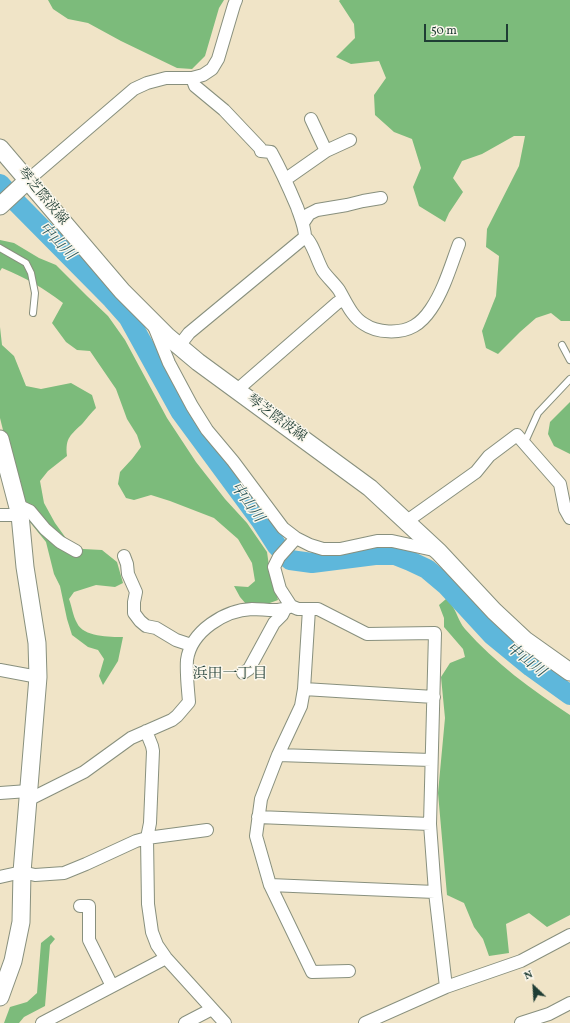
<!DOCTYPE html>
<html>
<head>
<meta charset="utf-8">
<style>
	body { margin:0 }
	#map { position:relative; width:570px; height:1023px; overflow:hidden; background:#f0e4c7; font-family:Vollkorn,serif }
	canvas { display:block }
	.north { position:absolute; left:514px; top:967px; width:40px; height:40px; -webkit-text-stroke:3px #fbf7ec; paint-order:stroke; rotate:335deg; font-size:11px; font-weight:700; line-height:16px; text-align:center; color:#1f3d34 }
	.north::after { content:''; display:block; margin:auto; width:14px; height:18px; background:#1f3d34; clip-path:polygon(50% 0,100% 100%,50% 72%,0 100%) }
	.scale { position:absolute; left:424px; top:24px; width:84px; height:18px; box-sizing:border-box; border:2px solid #1f3d34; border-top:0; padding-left:5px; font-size:12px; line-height:14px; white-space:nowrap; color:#1f3d34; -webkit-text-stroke:3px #fbf7ec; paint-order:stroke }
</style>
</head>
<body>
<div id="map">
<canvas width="570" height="1023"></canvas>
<div class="north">N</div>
<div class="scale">50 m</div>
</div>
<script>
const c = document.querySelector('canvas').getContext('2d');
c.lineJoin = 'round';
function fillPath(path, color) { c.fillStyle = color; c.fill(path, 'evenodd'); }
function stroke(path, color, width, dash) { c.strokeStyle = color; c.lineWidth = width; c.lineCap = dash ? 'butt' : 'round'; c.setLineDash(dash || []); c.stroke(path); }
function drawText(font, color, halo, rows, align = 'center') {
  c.font = font + ' Vollkorn,"Noto Serif JP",serif'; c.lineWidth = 3; c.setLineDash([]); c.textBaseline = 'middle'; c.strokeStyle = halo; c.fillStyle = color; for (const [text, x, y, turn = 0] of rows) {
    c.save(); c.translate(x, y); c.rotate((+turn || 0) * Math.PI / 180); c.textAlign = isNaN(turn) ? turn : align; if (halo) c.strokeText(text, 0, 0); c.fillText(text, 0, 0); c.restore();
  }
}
fillPath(new Path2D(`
	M48,0H224L219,8L205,56L192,69L177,68L121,41L88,23L68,19L53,9Z
	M340,0H570V321H561L551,313L536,318L520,332L498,354L486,348L482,331L496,296L499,256L486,247L487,229L519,166L525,136H514L482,154L462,161L453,178L463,192L449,213L445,222L419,206L413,187L421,168L412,139L394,132L375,115L374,95L386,78L379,61L351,64L336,57L355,38L354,24L339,1Z
	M0,240L14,243L39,258L56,265L87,296L108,316L125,340L167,418L196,462L225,499L247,523L267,552L270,573L278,600L267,604L257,603L246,604L240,597L234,586L248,587L255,581L252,563L238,539L214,518L170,501L151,495L134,500L126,498L118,484L120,472L132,459L141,447L137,435L127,419L116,389L90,351L77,350L66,342L52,323L63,303C42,287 26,278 2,268L0,271Z
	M0,327L2,345L14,356L26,386L41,389L71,383L92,395L96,408C91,413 87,418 83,423C71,435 65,437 67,456L48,471L40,481L44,503L55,523L68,541L83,549L102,550L117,562L123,583L115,587L96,585L74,592L69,599C72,607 73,616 77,623C83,637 110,637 123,637L118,661L103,685L99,676L104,659L98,650L88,647L72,635L67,619L60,586L54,574L46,542L29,521L32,508L19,494L0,418Z
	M570,402V454L554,446L548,434L550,422Z
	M446,599C456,606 457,620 465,629C495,663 532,690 570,715V915L547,927L529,913L506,924L509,953L489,956L483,939L474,927L464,903L447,895L438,793L445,718L441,677L450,663L465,657L463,649L444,627V618L439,605Z
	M51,935L55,939L50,945L45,1006L24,1017L19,1023H4L10,1007L27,1002L37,993L41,943Z`), '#7cbb7b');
stroke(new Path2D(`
	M0,184L18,204L112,299L128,317L180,411L261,521L277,546L290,560L312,563L375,555H395L410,561L427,569L446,585L492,635L531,667L570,695`), '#5eb7db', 20);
const lane = new Path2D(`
	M0,248L26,263L31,273L35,293L33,313
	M562,345L570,360
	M524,444L538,413L570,379`);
const street = new Path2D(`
	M192,78L195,86L224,110L260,148L261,151L271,152C281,170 289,188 297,207C300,216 305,227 305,237C312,241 318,263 323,271C328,278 334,283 339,290C346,302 352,317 364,324C377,333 400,334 414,326C421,322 427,315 431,309C444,290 451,265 459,244
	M311,119L326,151
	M286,179L326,151L350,140
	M28,180L134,89L147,83L166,78H192L203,75L212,69L218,59L234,5L236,0
	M303,223L309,214L317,210L347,205L363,201L381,198
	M154,326L169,363L192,406L207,430L233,461L283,528L296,538L310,545L323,549H340L377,541H392L438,551
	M179,346L189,333L305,237
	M237,390L337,303L344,299
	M17,505L30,511L45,529L60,542L76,551
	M0,515H20
	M407,521L476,472L489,456L517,435L560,484L565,509L570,518
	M296,538L279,557L274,567L280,589L291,606L298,609H318L367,634L435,633L430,824L435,892L446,987
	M124,556L127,564L128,574L136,592L134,602V613L140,621L146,626L156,628L176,640L191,645
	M309,609L304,689L301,706L278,755L261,799L256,836L270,885L312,972L349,971
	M0,670L38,677
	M243,673L249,669L274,623L282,615L285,609
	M304,689L434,697
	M146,731L152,746L153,751L150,823L147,838L148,904L152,932L157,945L166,958L225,1023
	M278,755L431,760
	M0,793L28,791
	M28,800L84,772L131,738L172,720L177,716L189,702C188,689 186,673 187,660C191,631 225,610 252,609C266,609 279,613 291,606
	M258,817L430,824
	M0,877L22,872L35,875L64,873L86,864L136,841L147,838L207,830
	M270,885L435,892
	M80,906H89V940L112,986
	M42,1023L166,958
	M185,1023L212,1009
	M365,1023L446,987L521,961L570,935
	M521,1023L549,1014L570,1003`);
const secondary = new Path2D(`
	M0,148L122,291L167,336L198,362L370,488L439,552L494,611L525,640L570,672
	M0,206L28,180
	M0,439L20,515L25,567L37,643L38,677L22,872L21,922L13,961L0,997`);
stroke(lane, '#88907e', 8);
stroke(street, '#88907e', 14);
stroke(secondary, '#88907e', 19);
stroke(lane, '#fff', 6);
stroke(street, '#fff', 12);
stroke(secondary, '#fff', 17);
drawText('14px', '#1f3d34', '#fbf7ec', [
	["琴芝際波線",42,197,50],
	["琴芝際波線",276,419,36]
]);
drawText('italic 15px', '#2f5c5e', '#fbf7ec', [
	["中山川",56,242,46],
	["中山川",246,503,54],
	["中山川",525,661,38]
]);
drawText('15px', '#1f3d34', '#fbf7ec', [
	["浜田一丁目",230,675]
]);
</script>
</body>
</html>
